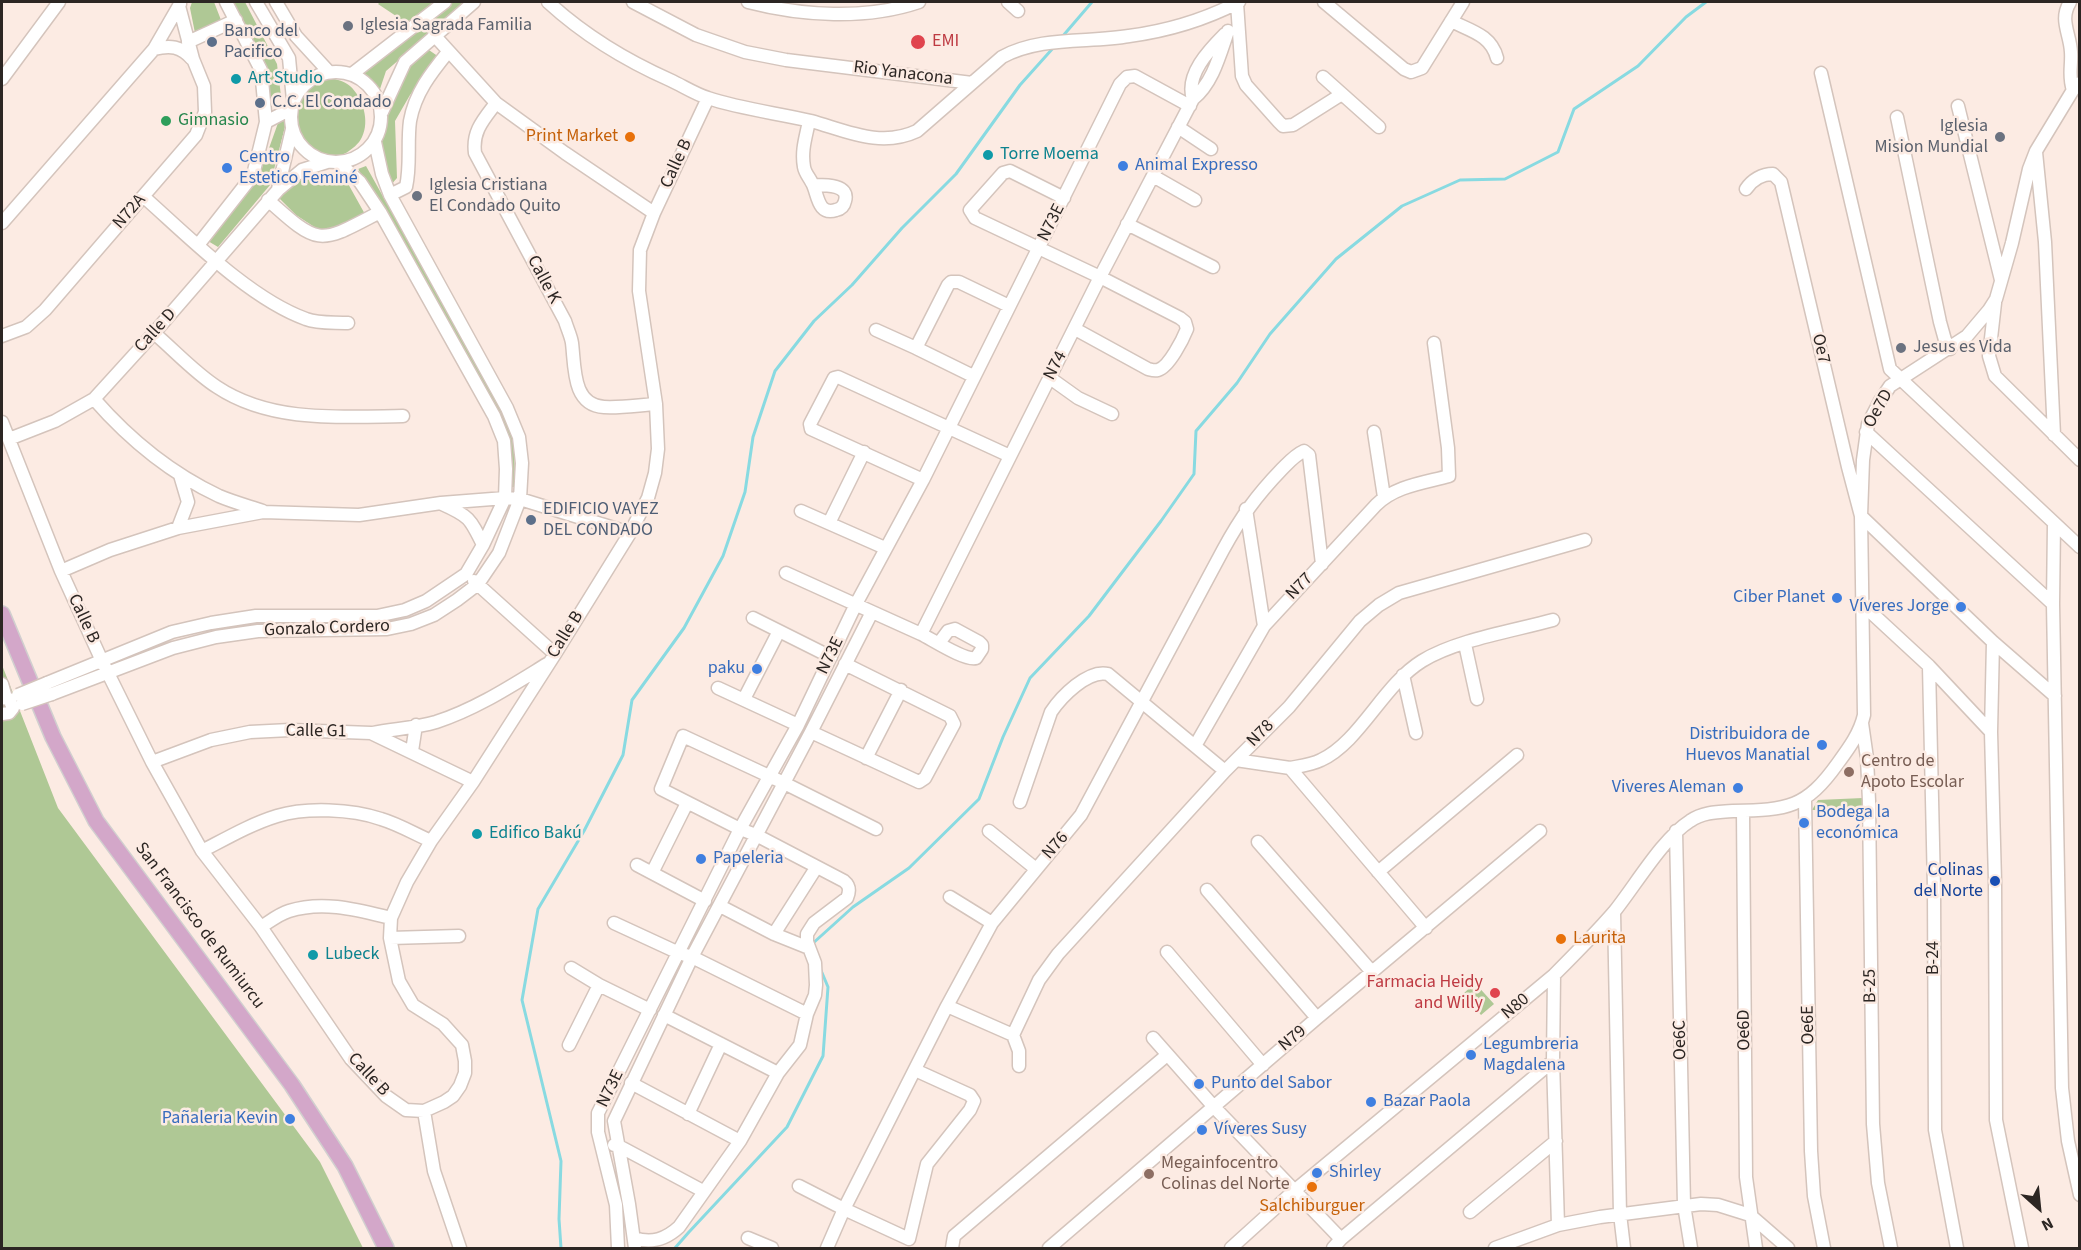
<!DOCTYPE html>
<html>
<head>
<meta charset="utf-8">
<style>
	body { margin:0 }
	#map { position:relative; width:2081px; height:1250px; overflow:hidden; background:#fcebe3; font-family:"Source Sans 3",sans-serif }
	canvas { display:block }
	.frame { position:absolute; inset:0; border:3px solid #2c2623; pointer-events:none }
	.north { position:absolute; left:2009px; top:1178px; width:60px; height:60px; -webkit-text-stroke:4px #fcebe3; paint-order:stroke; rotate:153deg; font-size:16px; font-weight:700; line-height:24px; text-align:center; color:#2c2623 }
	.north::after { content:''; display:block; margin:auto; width:21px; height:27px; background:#2c2623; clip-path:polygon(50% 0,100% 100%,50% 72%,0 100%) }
</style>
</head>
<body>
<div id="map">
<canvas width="2081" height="1250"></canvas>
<div class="frame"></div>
<div class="north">N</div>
</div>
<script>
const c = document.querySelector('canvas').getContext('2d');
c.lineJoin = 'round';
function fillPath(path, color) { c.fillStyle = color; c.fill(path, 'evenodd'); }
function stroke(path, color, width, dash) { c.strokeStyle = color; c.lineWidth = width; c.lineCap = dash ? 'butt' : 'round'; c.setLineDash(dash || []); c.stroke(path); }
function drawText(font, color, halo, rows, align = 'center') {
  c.font = font + ' "Source Sans 3",sans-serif'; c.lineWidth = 5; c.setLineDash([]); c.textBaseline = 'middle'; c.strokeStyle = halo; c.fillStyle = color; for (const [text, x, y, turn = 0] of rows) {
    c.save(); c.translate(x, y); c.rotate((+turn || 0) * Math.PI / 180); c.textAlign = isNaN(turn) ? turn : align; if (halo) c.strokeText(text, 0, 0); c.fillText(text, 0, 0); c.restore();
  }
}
fillPath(new Path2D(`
	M192,2H214L221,20L195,33L190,8Z
	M232,2H245L277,64L281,96L270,101Z
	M380,2H434L408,24L378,4Z
	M452,2H466L386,71L379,92L368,77L360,72L370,69Z
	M426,48L439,57L410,95L395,121L397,178L389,187L380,144L384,113L408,64Z
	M329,78C336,79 344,81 350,86C363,98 370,121 362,137C359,144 352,149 346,153C305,175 267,89 329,78Z
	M287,119L270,185L218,247L208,241L258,179L278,123Z
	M366,166L503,411L513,437L516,487H507L496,414L358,169Z
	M320,172L338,174L346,180L366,216L339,226L319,230L296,215L279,198C287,183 305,175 320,172Z
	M2,665L58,808L320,1162L363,1248H2Z
	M1863,798V809L1812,810L1818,800Z
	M1475,983L1494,1004L1481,1015L1463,994Z`), '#afc895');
stroke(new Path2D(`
	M1062,37L1092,2
	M811,945L853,907L909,868L979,799L1003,737L1030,678L1089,616L1161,521L1194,474L1196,431L1237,383L1270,334L1336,259L1402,206L1460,180L1505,179L1558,152L1574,109L1638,66L1686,17L1706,2
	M561,1248L559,1219L561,1161L522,1000L538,909L584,831L623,755L632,700L684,628L723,556L745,492L753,437L775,371L814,321L852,285L902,228L956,174L1020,85L1054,47
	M675,1248L689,1232L787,1127L823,1056L828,987L820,968`), '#88dae1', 3);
const minor = new Path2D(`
	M256,2L289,58L293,100
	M276,2L296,36L329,72
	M548,2C584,35 625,60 670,80C683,86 695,94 708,98C741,109 777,113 811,121C847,131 881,148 917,131L1002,57C1040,36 1088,43 1129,36C1167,31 1206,19 1239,2
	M633,2L696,35L745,52L786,60L972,83
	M748,2C802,16 866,20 919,2
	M1008,2L1018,11
	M1324,2L1404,69L1411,72L1422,68L1463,2
	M2070,2C2059,20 2070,33 2071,52C2072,66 2068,76 2073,90
	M1237,3L1242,76L1246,85L1279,122L1283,126L1293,125L1342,94
	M1451,21C1471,31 1491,35 1497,58
	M434,35L496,103L565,153L654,213
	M188,42L236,20
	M154,49C170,45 181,46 192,59
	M291 117a45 45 0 1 1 90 0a45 45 0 1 1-90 0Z
	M1821,73L1890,369L2080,547
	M352,74L445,2
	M1323,77L1379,127
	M2,79L59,2
	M1193,99C1185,75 1209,50 1225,34
	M496,103C484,119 472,131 475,153L565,321C567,328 571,336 572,343C575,367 572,405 604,407C621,408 639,405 656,404
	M1958,106L2001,280
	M382,112L405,62L474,2
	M1897,117L1940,322L1945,340L1950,349
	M809,121C806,137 801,150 804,167C805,173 809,177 812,183C818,193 817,216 836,210C841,209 844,206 845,201C850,184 824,185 813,185
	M266,122L291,109
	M1178,127L1211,149
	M2036,152L2045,242L2054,435
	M1153,176L1195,200
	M278,189L292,129
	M1746,189C1752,180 1762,174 1773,174L1781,182L1848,467L1861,516L1993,642L2055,696
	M390,195L406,187C411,165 407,143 410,121C415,93 431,73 448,52
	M144,197C189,237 250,299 306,319C318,324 335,322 348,323
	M1064,198L1010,171L1003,173L970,210L975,218L1100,277L1180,318L1185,322L1187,329C1183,339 1169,367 1158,370C1154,371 1152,370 1148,369L1075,329
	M268,200C320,247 319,244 380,212
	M2,223L154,49L180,4
	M1127,224L1213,267
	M198,245L253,175L266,122L261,70L226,2
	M1995,303L1989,356L1995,376L2080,460
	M876,330L916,348L973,376
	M154,333C174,350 195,373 217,387C271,423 341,417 403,416
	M2,336L26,327L45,310L196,135L205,112L204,86L193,59L179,6
	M916,348L948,285L951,282H959L1009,306
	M1050,378L1078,398L1112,414
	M94,399C129,439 170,473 219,496C233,502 248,506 263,511
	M2,422L61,571L102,661L152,762L202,851L261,927L351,1059L386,1096L406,1110L424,1111L444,1102L453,1096L460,1086L465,1073V1061L462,1045L443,1024L413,1005L399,981L390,938L391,918L407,882L431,841L473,782L555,654L630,533L648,498L655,473L658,449L656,404L639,291L640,250L654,213L708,98
	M1374,432L1384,497
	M1866,432L2053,604
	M9,439L55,421L94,399L154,333L278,190L302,170L327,162
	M923,480L811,429L810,424L834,378L838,377L1010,456
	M442,504C469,516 470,518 483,545
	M1246,509L1264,626
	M801,511L885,548
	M829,523L864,452
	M2054,523L2053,604L2062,1088L2068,1141L2080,1195
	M178,528L188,502L180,475
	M61,571L110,550L178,528L263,512L359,515L441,503L505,498L520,499L630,533
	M786,573L921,634C933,640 965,661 976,658L982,649V645L979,642L955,629L948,631L939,643
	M474,581L555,654
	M1863,605L1929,666L1991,732
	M753,618L831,657
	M921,634L1100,277L1193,99C1213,83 1220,54 1228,31
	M1993,642L1991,732L1995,881L1996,1120L2022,1248
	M1465,644L1477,699
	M1929,666L1934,888L1935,1130L1957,1248
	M1403,675L1416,733
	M47,683L172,632L211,623L256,616H377L405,610L426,601L466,574L483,545L505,498L506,469L504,441L494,416L380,212L360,182L339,163
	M2,684L6,698
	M718,688L798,725
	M52,694L173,648L216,637L258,631L387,629L411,624L434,615L457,600L478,584L499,553L520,499L522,463L519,437L507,408L390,195L382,174L375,142
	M2,698L9,699L13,708L9,713L2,714
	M744,699L779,631
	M1862,723L1867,758L1869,801L1873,1124L1878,1183L1891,1248
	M811,732L919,782L925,778L954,724L950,716L845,664
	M373,733C393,729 416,728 436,722C476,709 511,686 547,664
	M1195,746L1264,626L1376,505C1395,486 1423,483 1449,476L1448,448L1434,343
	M412,751L416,725
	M866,758L901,690
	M1236,760L1290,768L1426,928
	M152,762L211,740L250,732L290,730L371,733L473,782
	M1290,768C1300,766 1311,765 1321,760C1360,742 1383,685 1422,661C1456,640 1513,631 1553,620
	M1805,800L1811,1151L1814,1196L1824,1248
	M1020,802L1051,712C1061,697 1088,669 1108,674L1225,771
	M1743,811L1746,1177L1756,1248
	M989,831L1036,869
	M1676,831L1684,1205L1691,1248
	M1258,842L1372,972
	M202,851C227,838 251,824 277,816C306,807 352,809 381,819C398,824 415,834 431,841
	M637,865L705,901
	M1378,872L1517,755
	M652,873L687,803
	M1207,890L1317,1018
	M950,897L992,923
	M720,906L774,934L809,948
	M1614,912L1620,1214L1624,1248
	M614,923L679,953L692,957L807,1014
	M261,927C269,922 279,914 289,911C323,900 358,910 391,918
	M774,934L816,868
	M390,938L459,936
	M1167,952L1263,1065
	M571,968L599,985L650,1010
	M1554,975L1553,1061L1558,1225
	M947,1006L1013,1035L1019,1051V1066
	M664,1015L778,1073
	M1013,1035L1039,980L1058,954L1225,771L1289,707L1360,621L1379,605L1399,593L1585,540
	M1153,1038L1214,1107L1341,1239
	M569,1045L599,985
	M631,1083L740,1141
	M424,1111L434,1171L460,1248
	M688,1114L721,1044
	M614,1145H617L703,1191
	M799,1186L844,1209L909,1239L927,1164L970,1110L974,1101L970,1095L915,1070
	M1470,1212L1556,1141
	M634,1238C652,1244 666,1239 679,1227L740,1141L778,1073L800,1045L807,1014L815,995L816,985L815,963L807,942V934L814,923L847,898C850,891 850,886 844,881L756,835L740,829L661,789L683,736L784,783L876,829
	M748,1238L772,1248
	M618,1248L616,1205L598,1132V1113L740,829L798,725L856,604L923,480L1120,84L1127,77L1135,76L1190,106
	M635,1248L629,1204L614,1121L692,957L811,732L872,612
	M827,1248L844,1209L947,1006L992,923L1081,815L1223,550C1241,517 1256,496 1282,469C1289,462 1295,455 1304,451L1309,455L1322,564
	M952,1248L954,1236L1167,1055
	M1049,1248L1317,1018L1540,831
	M1231,1248L1294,1191L1554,975C1575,954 1595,934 1614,912C1635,886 1663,838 1690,821C1703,812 1718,812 1733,811C1788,810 1806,808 1838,763C1849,748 1860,733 1864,715L1861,516L1863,460L1868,424L1880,401L1890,386L1967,336L1989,310L1996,299L2012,243L2029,169L2036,151L2073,90L2080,83
	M1333,1248L1341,1239L1553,1061
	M1495,1248L1558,1225L1600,1217L1701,1204L1718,1205L1750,1215L1788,1248`);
const major = new Path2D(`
	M2,614L53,737L96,821L292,1085L345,1166L386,1248`);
stroke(minor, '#d4c4bc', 15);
stroke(major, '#d1cfcf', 18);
stroke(minor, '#fff', 12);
stroke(major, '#d3a7c9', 15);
const minorBridge = new Path2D(`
	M18,695L47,683
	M22,704L52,694`);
stroke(minorBridge, '#d4c4bc', 15, []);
stroke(minorBridge, '#fff', 12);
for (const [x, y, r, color] of [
	[348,26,6,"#6b7280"],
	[212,42,6,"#5c6f8a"],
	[918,42,8,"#e0444e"],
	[236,79,6,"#0f9aa8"],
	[260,103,6,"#5c6f8a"],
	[166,121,6,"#2e9e5b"],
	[630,137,6,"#e8710a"],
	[2000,137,6,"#6b7280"],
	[988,155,6,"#0f9aa8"],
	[1123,166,6,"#3f7fe0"],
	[227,168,6,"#3f7fe0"],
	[417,196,6,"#6b7280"],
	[1901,348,6,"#6b7280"],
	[531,520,6,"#5c6f8a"],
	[1837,598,6,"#3f7fe0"],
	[1961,607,6,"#3f7fe0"],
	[757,669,6,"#3f7fe0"],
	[1822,745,6,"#3f7fe0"],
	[1849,772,6,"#8d6e63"],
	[1738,788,6,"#3f7fe0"],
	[1804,823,6,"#3f7fe0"],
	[477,834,6,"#0f9aa8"],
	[701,859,6,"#3f7fe0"],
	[1995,881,6,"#1a4fb4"],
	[1561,939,6,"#e8710a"],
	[313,955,6,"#0f9aa8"],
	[1495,993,6,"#e0444e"],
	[1471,1055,6,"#3f7fe0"],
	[1199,1084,6,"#3f7fe0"],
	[1371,1102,6,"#3f7fe0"],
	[290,1119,6,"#3f7fe0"],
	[1202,1130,6,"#3f7fe0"],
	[1317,1173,6,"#3f7fe0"],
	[1149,1174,6,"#8d6e63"],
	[1312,1187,6,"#e8710a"]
]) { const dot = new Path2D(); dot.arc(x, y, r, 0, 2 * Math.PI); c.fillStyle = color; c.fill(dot); stroke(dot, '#fcebe3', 2); }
drawText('18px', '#5b616d', '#fcebe3', [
	["Iglesia Sagrada Familia",360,26],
	["Iglesia",1988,127,"right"],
	["Mision Mundial",1988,148,"right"],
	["Iglesia Cristiana",429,186],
	["El Condado Quito",429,207],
	["Jesus es Vida",1913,348]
], 'left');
drawText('18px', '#4e5e75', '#fcebe3', [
	["Banco del",224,32],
	["Pacifico",224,53],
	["C.C. El Condado",272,103],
	["EDIFICIO VAYEZ",543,510],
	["DEL CONDADO",543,531]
], 'left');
drawText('18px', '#be3a42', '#fcebe3', [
	["EMI",932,42],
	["Farmacia Heidy",1483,983,"right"],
	["and Willy",1483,1004,"right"]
], 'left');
drawText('18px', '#2c2623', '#fcebe3', [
	["Rio Yanacona",903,74,7],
	["Calle B",677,164,-65],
	["N72A",130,212,-49],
	["N73E",1052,223,-63],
	["Calle K",543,280,62],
	["Calle D",156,331,-48],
	["Oe7",1820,349,77],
	["N74",1056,366,-63],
	["Oe7D",1879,409,-61],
	["N77",1300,587,-46],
	["Calle B",83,619,65],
	["Gonzalo Cordero",327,629,-2],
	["Calle B",566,635,-58],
	["N73E",831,656,-64],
	["Calle G1",316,732,1],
	["N78",1261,734,-46],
	["N76",1056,846,-49],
	["San Francisco de Rumiurcu",199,926,53],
	["B-24",1934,958,-90],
	["B-25",1871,986,-91],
	["N80",1516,1007,-40],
	["Oe6E",1809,1025,-91],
	["Oe6D",1745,1030,-91],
	["N79",1293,1039,-40],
	["Oe6C",1681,1040,-91],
	["Calle B",368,1075,47],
	["N73E",611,1089,-64]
]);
drawText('18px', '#0d838f', '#fcebe3', [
	["Art Studio",248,79],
	["Torre Moema",1000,155],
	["Edifico Bakú",489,834],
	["Lubeck",325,955]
], 'left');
drawText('18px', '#27864d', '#fcebe3', [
	["Gimnasio",178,121]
], 'left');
drawText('18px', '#c56008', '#fcebe3', [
	["Print Market",618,137],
	["Laurita",1573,939,"left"],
	["Salchiburguer",1312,1207,"center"]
], 'right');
drawText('18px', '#366cbe', '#fcebe3', [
	["Centro",239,158],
	["Estetico Feminé",239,179],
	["Animal Expresso",1135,166],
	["Ciber Planet",1825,598,"right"],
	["Víveres Jorge",1949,607,"right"],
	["paku",745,669,"right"],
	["Distribuidora de",1810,735,"right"],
	["Huevos Manatial",1810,756,"right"],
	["Viveres Aleman",1726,788,"right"],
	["Bodega la",1816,813],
	["económica",1816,834],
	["Papeleria",713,859],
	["Legumbreria",1483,1045],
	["Magdalena",1483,1066],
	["Punto del Sabor",1211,1084],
	["Bazar Paola",1383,1102],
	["Pañaleria Kevin",278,1119,"right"],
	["Víveres Susy",1214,1130],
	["Shirley",1329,1173]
], 'left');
drawText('18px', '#785e54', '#fcebe3', [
	["Centro de",1861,762],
	["Apoto Escolar",1861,783],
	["Megainfocentro",1161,1164],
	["Colinas del Norte",1161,1185]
], 'left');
drawText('18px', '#164399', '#fcebe3', [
	["Colinas",1983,871],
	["del Norte",1983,892]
], 'right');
</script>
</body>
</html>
